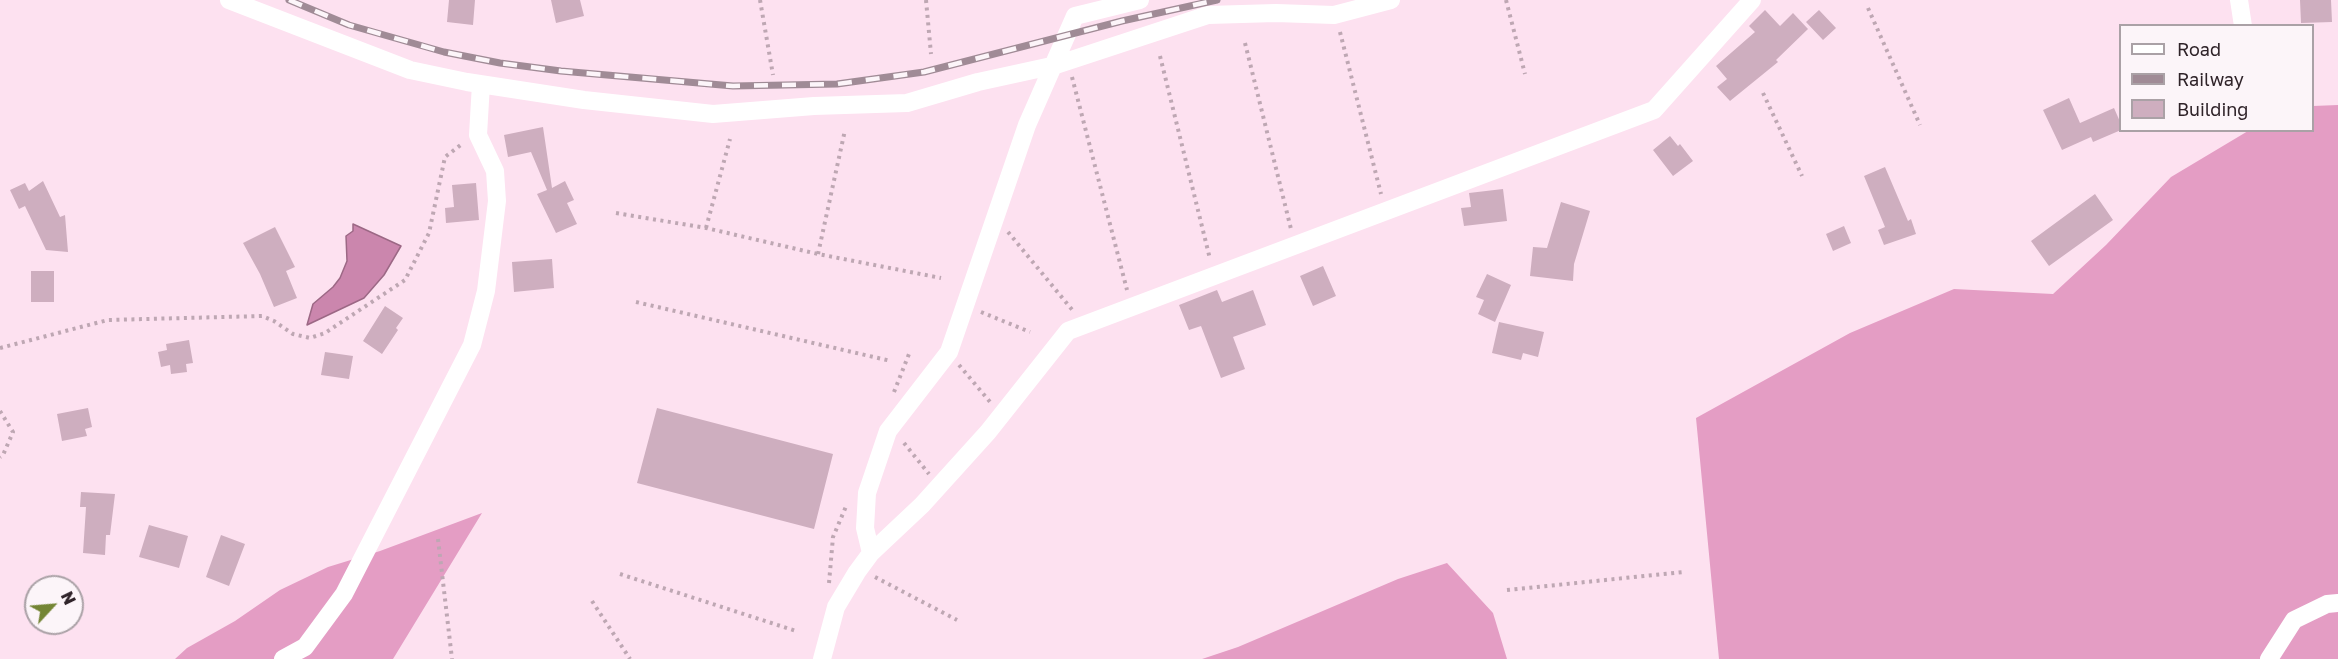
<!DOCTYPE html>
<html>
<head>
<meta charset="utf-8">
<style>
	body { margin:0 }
	#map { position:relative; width:2338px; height:659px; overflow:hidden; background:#fde1f0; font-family:"Golos Text",sans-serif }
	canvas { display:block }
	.legend { position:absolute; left:2119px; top:24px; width:195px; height:108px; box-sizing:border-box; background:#fcf5f9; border:2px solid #aaa1a6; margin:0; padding:8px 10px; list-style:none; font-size:18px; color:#2f2329 }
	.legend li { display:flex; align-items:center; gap:12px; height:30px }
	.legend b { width:30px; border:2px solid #aaa1a6 }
	.north { position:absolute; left:24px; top:575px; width:60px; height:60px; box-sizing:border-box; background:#fcf5f9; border:2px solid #aaa1a6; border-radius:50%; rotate:64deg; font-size:16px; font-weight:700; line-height:24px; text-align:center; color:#2f2329 }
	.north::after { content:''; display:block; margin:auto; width:21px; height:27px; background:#748535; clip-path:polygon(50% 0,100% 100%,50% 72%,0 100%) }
</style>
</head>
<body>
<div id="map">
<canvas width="2338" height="659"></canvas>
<ul class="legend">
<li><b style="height:8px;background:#fff"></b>Road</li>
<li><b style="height:8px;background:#a08b96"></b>Railway</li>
<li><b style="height:16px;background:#ceaebf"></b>Building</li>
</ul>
<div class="north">N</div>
</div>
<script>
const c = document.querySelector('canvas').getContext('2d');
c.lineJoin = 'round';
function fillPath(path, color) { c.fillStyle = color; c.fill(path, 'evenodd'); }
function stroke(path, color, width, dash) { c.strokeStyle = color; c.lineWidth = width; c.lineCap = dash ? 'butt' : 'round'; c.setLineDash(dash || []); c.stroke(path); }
fillPath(new Path2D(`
	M2338,105V659H1719L1696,418L1850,333L1954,289L2053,294L2106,245L2171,177L2248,131L2312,130L2313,106Z
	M482,513L393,659H175L187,648L235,621L280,590L328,567L380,551Z
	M1447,563L1493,613L1507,659H1202L1238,647L1398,579Z`), '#e49dc4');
const water = new Path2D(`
	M353,224L401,246L384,275L364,298L307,325L313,304L333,287L340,278L347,261L346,236L353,231Z`);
fillPath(water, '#cb86ad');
stroke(water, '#9c6885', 1.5);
fillPath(new Path2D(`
	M449,0H475L473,25L447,22Z
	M551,0H580L584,16L556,23Z
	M2300,0H2331L2332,22L2301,23Z
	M1765,10L1780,26L1793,13L1808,29L1776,60L1778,62L1730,101L1717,87L1727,79L1716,66L1755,32L1749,26Z
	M1819,10L1836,28L1823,40L1806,22Z
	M2069,98L2080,123L2114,108L2121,124V130L2093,142L2091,137L2062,150L2043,110Z
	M543,127L552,188L565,181L574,200L567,203L577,224L556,233L537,194L547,190L531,152L508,157L504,135Z
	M1670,136L1678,146L1680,144L1693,161L1673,176L1653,150Z
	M1885,167L1908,221L1911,219L1916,234L1884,245L1878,230L1885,227L1864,176Z
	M43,181L60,217L65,215L68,252L46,250L25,206L19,209L10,190L25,183L29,191Z
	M476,183L479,220L446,223L445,208L454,207L452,185Z
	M1503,189L1507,221L1464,226L1461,208L1471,207L1469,193Z
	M2095,194L2113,220L2049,266L2031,241Z
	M1561,202L1590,211L1574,264L1573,281L1530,276L1533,247L1547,248Z
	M1844,226L1851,243L1833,251L1826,234Z
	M275,227L295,267L286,271L297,298L274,307L260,274L243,243Z
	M552,259L554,288L514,292L512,262Z
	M1323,266L1336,296L1313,306L1300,276Z
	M31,271H54V302H31Z
	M1487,274L1511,285L1495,322L1478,314L1484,300L1476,297Z
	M1217,290L1222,302L1253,290L1266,325L1233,337L1245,369L1221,378L1201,326L1189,330L1179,305Z
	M385,306L403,318L396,328L398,330L382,354L363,341Z
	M1499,322L1544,332L1538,357L1523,353L1521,360L1492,353Z
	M189,340L193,363L186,364L187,372L171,374L170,365L161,367L158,352L167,350L166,344Z
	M325,352L353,356L349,379L321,375Z
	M88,408L92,427L85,429L87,436L62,441L57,414Z
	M657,408L833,454L814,529L637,483Z
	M81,492L115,494L110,535H106L105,555L83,553L86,507H80Z
	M149,525L188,536L179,568L139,557Z
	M221,535L245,544L229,586L206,577Z`), '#ceaebf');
stroke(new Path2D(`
	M760,0L773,75
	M926,0L931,54
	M1506,0L1525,74
	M1868,8L1920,125
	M1340,32L1381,194
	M1245,43L1291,229
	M1160,56L1210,259
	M1072,77L1127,290
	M1763,93L1802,176
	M616,213L706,228L818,254L941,278
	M706,228L730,139
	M1008,232L1074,312
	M818,254L845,130
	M636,302L891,361
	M981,312L1030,332
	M0,348L108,320L262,316L274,321L293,334L310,338L325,333L405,280L429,233L445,157L462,144
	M959,365L991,403
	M894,392L909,354
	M0,411L13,432L3,455L0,457
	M904,443L929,474
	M438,539L452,659
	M620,574L796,631
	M875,577L957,620
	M829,583L833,537L847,504
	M1507,590L1684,572
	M592,601L630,659`), '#bea7b3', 4, [3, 4.5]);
stroke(new Path2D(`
	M229,0L410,70L467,82L584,100L713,114L814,106L907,103L978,82L1056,65L1208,15L1276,13L1334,15L1391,0
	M2239,0L2243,26
	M871,553L865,528L867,493L888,431L949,352L1027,125L1075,16L1140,0
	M283,659L305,647L344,594L472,345L486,291L497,201L495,171L478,135L481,84
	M822,659L836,607L857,572L871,553L922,505L988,432L1068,331L1654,110L1752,0
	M2269,659L2294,620L2327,604L2338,603`), '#fff', 18);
const rail = new Path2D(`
	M289,0L349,25L444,52L500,63L561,71L733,86L837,84L924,72L1122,21L1217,0`);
stroke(rail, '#a08b96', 7);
stroke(rail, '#fcf5f9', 4.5, [14]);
</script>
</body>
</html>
